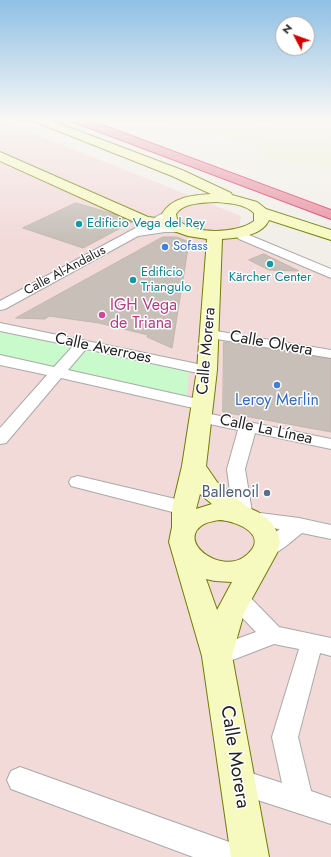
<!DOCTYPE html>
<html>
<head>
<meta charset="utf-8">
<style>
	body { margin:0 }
	#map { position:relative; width:331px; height:857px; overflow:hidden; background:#f2efe9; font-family:Jost,sans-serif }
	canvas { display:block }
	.north { position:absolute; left:275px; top:16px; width:40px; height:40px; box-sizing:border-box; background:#fff; border:1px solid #a7a7a7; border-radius:50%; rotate:311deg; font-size:11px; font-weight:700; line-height:16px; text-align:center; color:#222 }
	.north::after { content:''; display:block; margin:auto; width:14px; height:18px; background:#d40000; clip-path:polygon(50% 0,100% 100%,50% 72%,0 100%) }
</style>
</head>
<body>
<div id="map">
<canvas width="331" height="857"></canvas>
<div class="north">N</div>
</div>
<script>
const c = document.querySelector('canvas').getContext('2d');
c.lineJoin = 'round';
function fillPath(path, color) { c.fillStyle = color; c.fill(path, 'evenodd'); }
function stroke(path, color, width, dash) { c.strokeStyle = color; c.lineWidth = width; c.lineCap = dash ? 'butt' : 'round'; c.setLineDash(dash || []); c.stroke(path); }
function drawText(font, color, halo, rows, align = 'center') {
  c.font = font + ' Jost,sans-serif'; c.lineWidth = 3; c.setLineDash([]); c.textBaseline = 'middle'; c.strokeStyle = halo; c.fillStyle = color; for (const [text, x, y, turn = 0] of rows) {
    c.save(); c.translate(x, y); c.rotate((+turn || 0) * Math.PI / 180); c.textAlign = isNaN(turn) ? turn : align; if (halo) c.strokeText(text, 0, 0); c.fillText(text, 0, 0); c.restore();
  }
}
fillPath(new Path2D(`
	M0,120L241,216L237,238L331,277V857H0Z`), '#f2dad9');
fillPath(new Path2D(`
	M156,119H241L268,132L285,119H331V168L265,159L259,144L200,133Z`), '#eef0d5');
fillPath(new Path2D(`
	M0,332L75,347L56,367L0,356Z
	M86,350L189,371L187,396L68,370Z`), '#c8facc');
const building = new Path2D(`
	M76,203L114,214L132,222L83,248L23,228Z
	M163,237H177L189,242L172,348L147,337L148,335L99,323L49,316L45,319L16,318Z
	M264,254L299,271L269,270L249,260Z
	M224,342L331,359V432L223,412Z`);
fillPath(building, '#c7bfb8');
stroke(building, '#c4b6ab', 1);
const street = new Path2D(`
	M169,210L173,211L175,213L173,215L152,228C164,226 178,224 190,228L192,230L190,232H165L138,236L5,309L0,310V301Z
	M244,229L248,230L250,232L249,235L331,269V278L239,239L237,237L240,230Z
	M0,323L212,367L215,370L212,373L207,375L86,349L68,370L202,400L208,402L210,405L208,408L202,410L61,378L6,443L0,444V428L47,375L0,365V355L54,367L73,346L0,331Z
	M210,330L331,350V358L205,337L203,334L205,331Z
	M201,412L331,439V449L255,433L245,469L252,512L299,518L331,525V539L302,533C290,542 274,560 258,555L255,550L258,545L280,529C266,527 241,528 233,515L227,469L238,430L195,421L193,417L195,413Z
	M78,476L184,501L191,503L194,508L191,513L184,515L71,486L69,482L71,478Z
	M237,590L245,592L279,627L331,638V656L320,653L298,737L311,791L331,798V824L230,791L226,782L230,773L239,769L282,783L272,737L299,649L274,644L217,666L209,663L205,656L209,649L256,632L229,604L226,598L229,592Z
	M20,767L232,843L242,847L246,857H193L11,789L7,780L11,771Z`);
const secondary = new Path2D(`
	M32,119H47L182,170L231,193L232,195L257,202L266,209L331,230V240L269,220C262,236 238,238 222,239L217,370L206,466L217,482L249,508L258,512L271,522L279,535L280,543L277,553L244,613L232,656L269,857H231L202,656L169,542L172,527V508L182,466L197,370L207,239L188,236L171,230L139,224L0,161V152L148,217L163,219L162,214C172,197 193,195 211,194L172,176L33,121ZM216,202C229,203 245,204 254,213V221C237,234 192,235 177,219L176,214C184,202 204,203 216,202ZM200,494L212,504L196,509ZM219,520C239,521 272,537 244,557C220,574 175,541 204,524C208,522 214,521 219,520ZM206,579L215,581L232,582L217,610Z`);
const highway = new Path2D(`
	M70,119H86L331,210V219L71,121Z`);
stroke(street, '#a9a9a9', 2);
stroke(secondary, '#707d05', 2);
stroke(highway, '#dc2a67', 2);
fillPath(street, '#fff');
fillPath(secondary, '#f7fabf');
fillPath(highway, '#e892a2');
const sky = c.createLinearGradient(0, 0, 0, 239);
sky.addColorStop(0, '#8fc0e4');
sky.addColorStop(0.5, '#f9f8f5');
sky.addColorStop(1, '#f9f8f500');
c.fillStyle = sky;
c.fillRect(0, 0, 331, 239);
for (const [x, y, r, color] of [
	[79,224,4,"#0f9aa8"],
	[165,247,4,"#3f7fe0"],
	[270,264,4,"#0f9aa8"],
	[133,280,4,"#0f9aa8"],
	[102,315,4,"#d1479c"],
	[277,385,4,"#3f7fe0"],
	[267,493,4,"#5c6f8a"]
]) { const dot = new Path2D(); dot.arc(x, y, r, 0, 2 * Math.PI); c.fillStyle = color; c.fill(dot); stroke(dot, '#fff', 1.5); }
drawText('13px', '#0d838f', '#fff', [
	["Edificio Vega del Rey",87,224],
	["Edificio",141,273],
	["Triangulo",141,288],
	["Kärcher Center",270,278,"center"]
], 'left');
drawText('13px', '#366cbe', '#fff', [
	["Sofass",173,247]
], 'left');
drawText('13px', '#222', '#fff', [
	["Calle Al-Andalus",65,271,-28]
]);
drawText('16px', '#b23c85', '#fff', [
	["IGH Vega",110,306],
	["de Triana",110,324]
], 'left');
drawText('16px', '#222', '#fff', [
	["Calle Olvera",271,344,10],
	["Calle Averroes",103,349,12],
	["Calle Morera",207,351,-85],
	["Calle La Línea",266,430,12]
]);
drawText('16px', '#366cbe', '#fff', [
	["Leroy Merlin",277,401]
]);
drawText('16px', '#4e5e75', '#fff', [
	["Ballenoil",259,493]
], 'right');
drawText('19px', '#222', '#fff', [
	["Calle Morera",234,757,81]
]);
</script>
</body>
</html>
